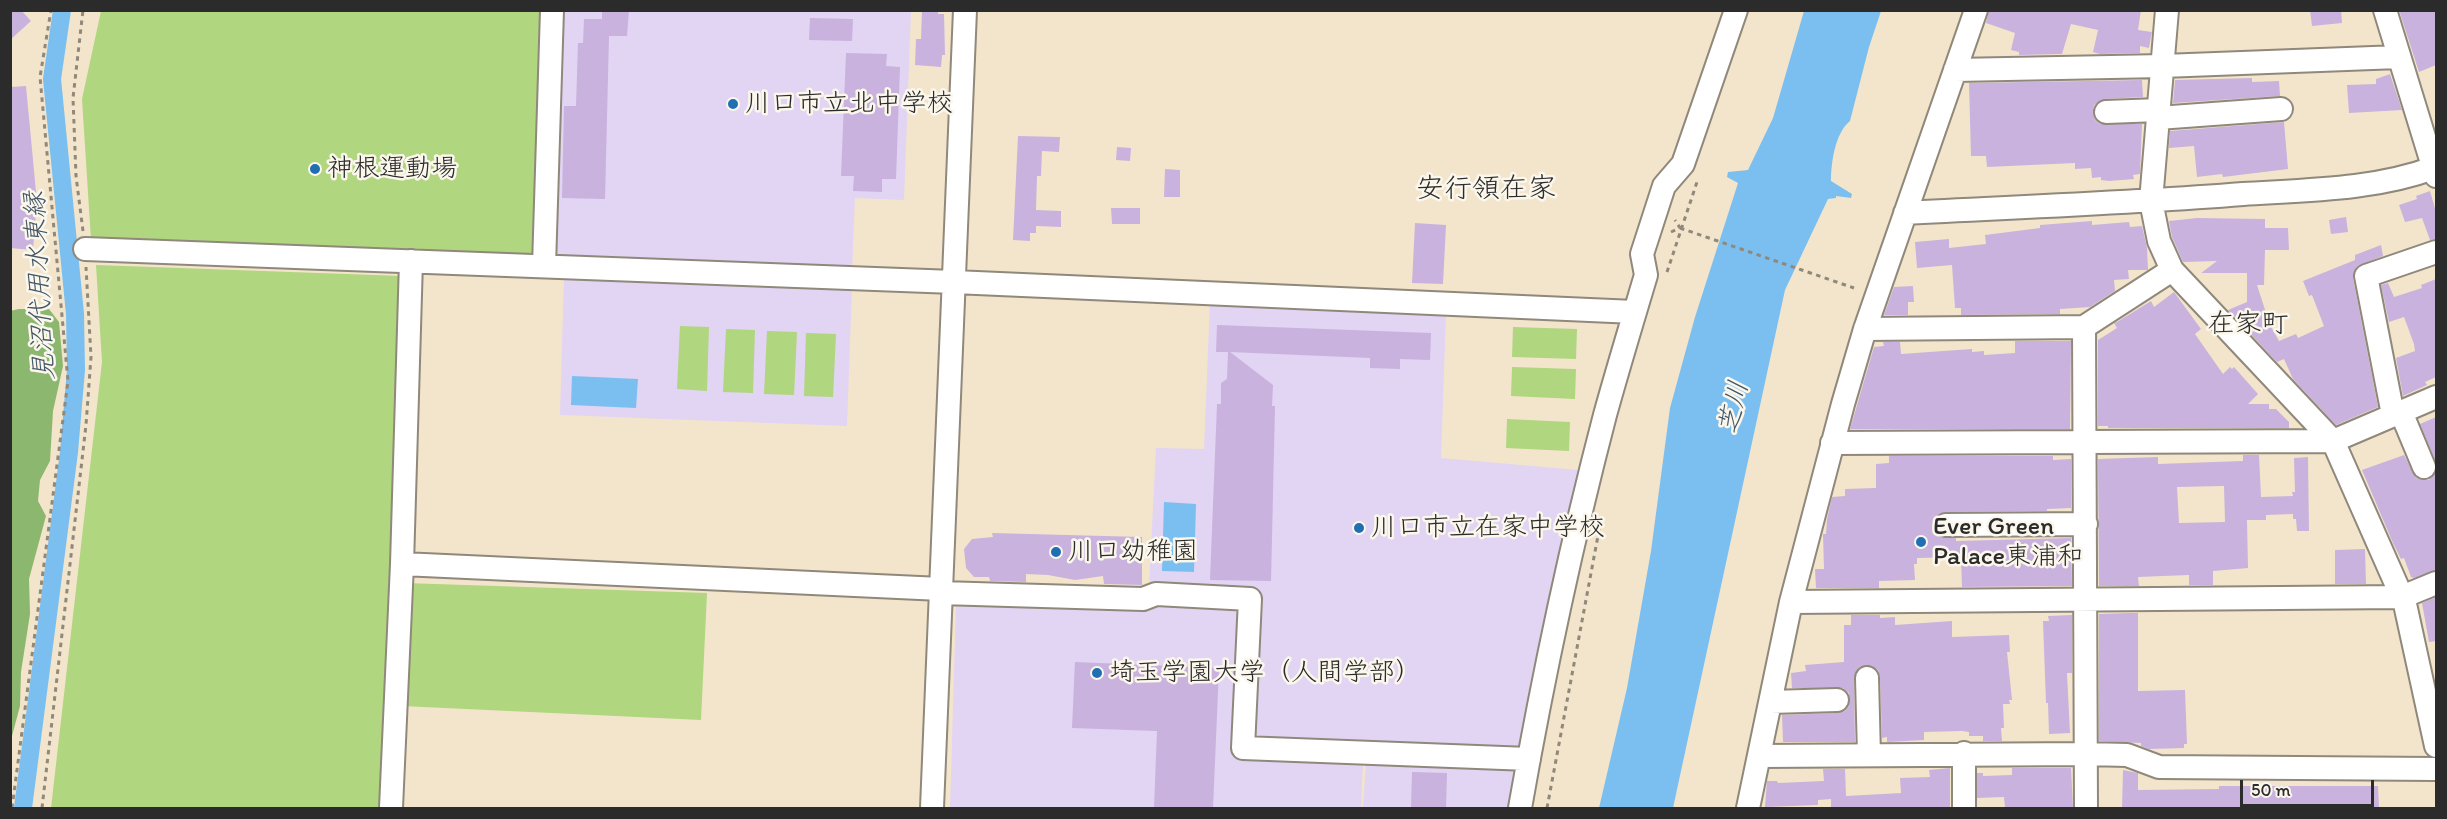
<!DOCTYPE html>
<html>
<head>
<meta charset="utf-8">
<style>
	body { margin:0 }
	#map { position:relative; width:2447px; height:819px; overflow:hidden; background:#f3e5cb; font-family:Itim,sans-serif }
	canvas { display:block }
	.frame { position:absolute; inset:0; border:12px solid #2b2b2b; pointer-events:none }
	.scale { position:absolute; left:2240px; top:780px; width:134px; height:27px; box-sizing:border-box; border:3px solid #2b2b2b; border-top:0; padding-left:8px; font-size:18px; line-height:21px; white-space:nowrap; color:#2b2b2b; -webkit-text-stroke:4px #fbf7ec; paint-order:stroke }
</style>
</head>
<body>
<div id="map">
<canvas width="2447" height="819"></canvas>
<div class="frame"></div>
<div class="scale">50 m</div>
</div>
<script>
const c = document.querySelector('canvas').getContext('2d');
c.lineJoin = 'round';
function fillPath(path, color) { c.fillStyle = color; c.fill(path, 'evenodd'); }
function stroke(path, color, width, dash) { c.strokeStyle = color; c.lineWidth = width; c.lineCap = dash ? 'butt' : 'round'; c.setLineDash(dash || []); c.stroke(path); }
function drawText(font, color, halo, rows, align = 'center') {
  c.font = font + ' Itim,"Klee One",sans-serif'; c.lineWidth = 5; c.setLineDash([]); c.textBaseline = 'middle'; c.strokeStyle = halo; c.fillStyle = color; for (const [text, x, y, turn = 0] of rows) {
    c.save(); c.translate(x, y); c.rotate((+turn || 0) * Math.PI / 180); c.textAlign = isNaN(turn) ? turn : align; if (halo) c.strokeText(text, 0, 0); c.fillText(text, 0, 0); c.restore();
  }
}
fillPath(new Path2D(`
	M562,11H911L904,200L855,198L852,272L551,259Z
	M564,275L852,287L847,426L560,415Z
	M1210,301L1446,314L1441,458L1578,470L1524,749L1254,742L1250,735L1257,590L1149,586L1156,448L1204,449Z
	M1156,601L1243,605L1236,756L1363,762L1361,808H950L956,604Z
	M1366,761L1521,767L1512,808H1363Z`), '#e2d4f3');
fillPath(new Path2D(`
	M101,11H547L542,250L527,260L91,240L82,99Z
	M96,265L402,276L385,808H51L102,362Z
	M680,326L709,327L707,391L677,389Z
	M1513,327L1577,329L1576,359L1512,357Z
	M726,329L755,330L753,393L723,392Z
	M767,331L797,332L794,395L764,394Z
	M806,333L836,334L833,397L804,396Z
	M1512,367L1576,369L1575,399L1511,396Z
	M1507,419L1570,422L1569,451L1506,448Z
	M405,583L707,593L701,720L402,706Z`), '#b0d67f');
fillPath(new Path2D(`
	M19,309H49L59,322L63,366L53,411L50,461L40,480L38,501L46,516L29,579L30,614L21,672L20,706L12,736L11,780L10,311Z`), '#8cb76e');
fillPath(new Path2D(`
	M1804,11H1881L1869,47L1850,121C1835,133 1831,163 1831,181L1852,194L1851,198L1836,196V198L1828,199L1785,290L1673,808H1599L1627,688L1651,551L1670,408L1695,317L1738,183L1727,177L1728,172L1748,170L1773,118Z
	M572,376L638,379L636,408L571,405Z
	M1164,502L1196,504L1194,572L1162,571Z`), '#7bbff1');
stroke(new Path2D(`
	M23,808L69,452L76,370L75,314L52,79L62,10`), '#7bbff1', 18);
fillPath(new Path2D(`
	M10,10H21L31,21L10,40Z
	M629,10L627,36H609L605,199L562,198L564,106H576L578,43H583L584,19H602V11Z
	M922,10L938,11V14H944L945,55H942L941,67L915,65L916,39H921Z
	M1989,10H2141L2138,30L2152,32L2151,36L2149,48L2140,46V53L2100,54L2093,52L2098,30L2071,24L2062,54L2019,55V52L2011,50L2015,33L1986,23Z
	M2310,10H2341L2342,23L2312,26Z
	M2399,10H2436V65L2419,72Z
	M810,18L853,19L852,41L809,40Z
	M846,53L887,54L886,66L900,67L896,179H882V192L853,191L854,176H841Z
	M2390,74L2402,110L2349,113L2347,85L2376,84V79Z
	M2252,78V82L2279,81L2280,96L2173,103L2175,80Z
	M2142,80L2143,97L2105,99L2094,105L2093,112L2095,120L2100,124H2142L2140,174L2133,175L2134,179L2109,181L2101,180V177L2092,178L2091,168L2075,169V163L1987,167L1986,156H1971L1969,83Z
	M26,86L38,213H36L33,250L10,248V87Z
	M2284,122L2288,169L2223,177L2222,174L2197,177L2194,146L2169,148L2170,131Z
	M1018,136L1060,137L1059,152L1042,151L1041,176H1037L1036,210L1061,211V227L1036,226V233H1030V241L1013,240Z
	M1117,147L1131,148L1130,161L1116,160Z
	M1165,169L1180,170V197H1164Z
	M2430,191L2436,212V239L2430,240L2422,218L2405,222L2399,205L2417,199L2416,196Z
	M1111,208H1140V224H1112Z
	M2346,217L2348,232L2331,234L2329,220Z
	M2197,218L2265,219V228H2288L2289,250H2265L2264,285H2257L2270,325L2279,341L2296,334L2298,338L2324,326L2312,295L2309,296L2303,281L2355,260V255L2381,245L2383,256L2357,266L2353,278L2378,407L2336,425L2293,379L2284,359L2277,362L2228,310L2247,302V273H2201L2217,261L2183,262L2172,237L2169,221Z
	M2092,221V225L2129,222L2130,227L2142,226L2147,248L2148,270H2128L2129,279L2114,280L2115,291L2090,307L2060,309V314L1961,315V308H1955L1952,265L1917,268L1915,242L1949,239V248L1986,244L1985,235L2040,228V225Z
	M1415,223L1446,225L1443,284L1412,283Z
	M2436,279V377L2425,382L2427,385L2403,396L2396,358L2415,351L2414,344L2404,317L2389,322L2381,285L2388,283L2394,297L2422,288L2421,285Z
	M1913,286L1914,302H1908V315H1884L1894,287Z
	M2174,292L2201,329L2195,334L2223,374L2230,367L2232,369L2234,367L2258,394L2248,404H2269V409H2276L2289,422V428H2108V426H2098V340L2117,328L2114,323L2117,322L2151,301L2154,307Z
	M1217,325L1431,333L1430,360L1400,359V369L1370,368V358L1230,352L1273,385L1272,406H1275L1271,581L1210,580L1217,404H1221V383L1227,379L1228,352H1216Z
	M2015,341H2071L2070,429H1850L1874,347L1884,346L1883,342H1900L1901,354L1972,349V352L1984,351V355L2015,353Z
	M2436,417V462L2420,424Z
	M2243,455H2259L2261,497L2293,496L2292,492H2295L2294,458L2308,457L2309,531H2297L2296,519H2293V514L2266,515V520H2247L2248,568L2213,571V585H2189V575L2138,577L2139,586H2099L2098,459L2158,457V464L2243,461ZM2224,486L2225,522L2179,523L2177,487Z
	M2404,455L2416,478L2429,480L2436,471V570L2414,578L2411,577L2404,558L2401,559L2393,543L2362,470Z
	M1889,456H2053V460L2071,459V508L2047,509V511L1946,512L1939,514L1933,525L1934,531L1939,536L1956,538V541L2071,538L2072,586L1962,587L1961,557L1917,558V564H1914L1915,580L1879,581V588H1816L1815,569H1824L1823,534H1826L1827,519L1832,497L1845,496V489L1876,488V464L1889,463Z
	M992,533L1142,537V585L1104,584L1103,576L1075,580L1048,575L1026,574V582L990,581L989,577H974L966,568L964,549L972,539L993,537Z
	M2365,549L2366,584H2335V550Z
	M2436,597V641L2429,642L2422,603Z
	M2128,613H2138V691L2185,690L2187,744H2184V748L2149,749L2141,746V743L2099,741V614Z
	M1851,615H1880V618L1895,617V625L1952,621V637L2009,635L2010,652H2007L2012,700H2009L2010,704H2003L2004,728H2001L2002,741H1983V736H1969V732L1962,731L1924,732V740L1887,742V737L1882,738L1880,677L1878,670L1867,665L1859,667L1854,678L1855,742H1783L1782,715L1837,713L1845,711L1849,706V693L1843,688H1792L1791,673L1806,671L1805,665L1844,662V625H1851Z
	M2072,615V673H2067L2070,733L2049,734L2048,703H2046L2043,621H2049L2048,616Z
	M1075,662L1219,668L1213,808H1154L1157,731L1072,728Z
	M1950,768V808H1831V799L1818,800V805L1765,807L1767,781H1777L1778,783L1824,781L1823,769H1845L1846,796L1901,793L1900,778L1930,777L1929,770Z
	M2012,768H2071L2073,808H2005L2004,797L1977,798V773H1983V776L2012,775Z
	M2123,770L2138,773V790L2219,789V786H2378L2379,808H2122Z
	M1412,772L1447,773L1446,808H1411Z`), '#c9b2dd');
const minor = new Path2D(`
	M2167,10L2151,201L2159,241L2172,270L2333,441L2405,604L2436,746
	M2385,10L2436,176
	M1955,70L2163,66L2399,57
	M2106,112L2159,110
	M2158,118L2281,109
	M1905,213C2018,207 2130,203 2243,194C2308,190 2375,190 2436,167
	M85,249L954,282L1635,312
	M411,261L402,564L941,589
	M544,266L552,10
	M2084,327L2086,808
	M1865,329L2084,327L2172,270
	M2401,412L2424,467
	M2393,415L2366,276L2436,252
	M1832,443L2333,441L2436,397
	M1946,525L2086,524
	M941,593L1143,599L1156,594L1250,599L1243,748L1529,759
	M1791,602L2402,597L2436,583
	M1867,678L1869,755
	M1771,702L1837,700
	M1964,753V808
	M1760,756L2086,754L2127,755L2159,767L2436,769
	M391,808L402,564
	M932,808L965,10
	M1520,808C1543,677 1571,545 1605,415C1618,368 1632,322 1646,275L1642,254L1664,186L1683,164L1736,10
	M1748,808L1791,602L1843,404L1865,329L1976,10`);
stroke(minor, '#8f887b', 26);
stroke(new Path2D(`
	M1680,228L1854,288
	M83,231L76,176L73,98L83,10
	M1671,232L1680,228L1675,220
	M1667,272L1698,179
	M12,808L68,381L40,77L51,10
	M42,808L86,425L91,357L86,267
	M1547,808L1600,525`), '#8f887b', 3, [4.5, 4.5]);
stroke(minor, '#fff', 22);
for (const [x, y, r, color] of [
	[733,104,6,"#1f6fb2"],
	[315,169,6,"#1f6fb2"],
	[1359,528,6,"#1f6fb2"],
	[1921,542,6,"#1f6fb2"],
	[1056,552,6,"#1f6fb2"],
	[1097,673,6,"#1f6fb2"]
]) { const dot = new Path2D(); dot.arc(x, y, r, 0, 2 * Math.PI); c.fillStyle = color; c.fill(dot); stroke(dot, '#fbf7ec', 2); }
drawText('26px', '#2b2b2b', '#fbf7ec', [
	["川口市立北中学校",745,104],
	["神根運動場",327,169],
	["Ever Green",1933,527],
	["Palace東浦和",1933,557],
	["川口市立在家中学校",1371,528],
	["川口幼稚園",1068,552],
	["埼玉学園大学（人間学部）",1109,673]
], 'left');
drawText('italic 27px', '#435766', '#fbf7ec', [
	["見沼代用水東縁",41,286,-93],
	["芝川",1735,408,-77]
]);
drawText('27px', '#2b2b2b', '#fbf7ec', [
	["在家町",2248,325]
]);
drawText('28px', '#2b2b2b', '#fbf7ec', [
	["安行領在家",1486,190]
]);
</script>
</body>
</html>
